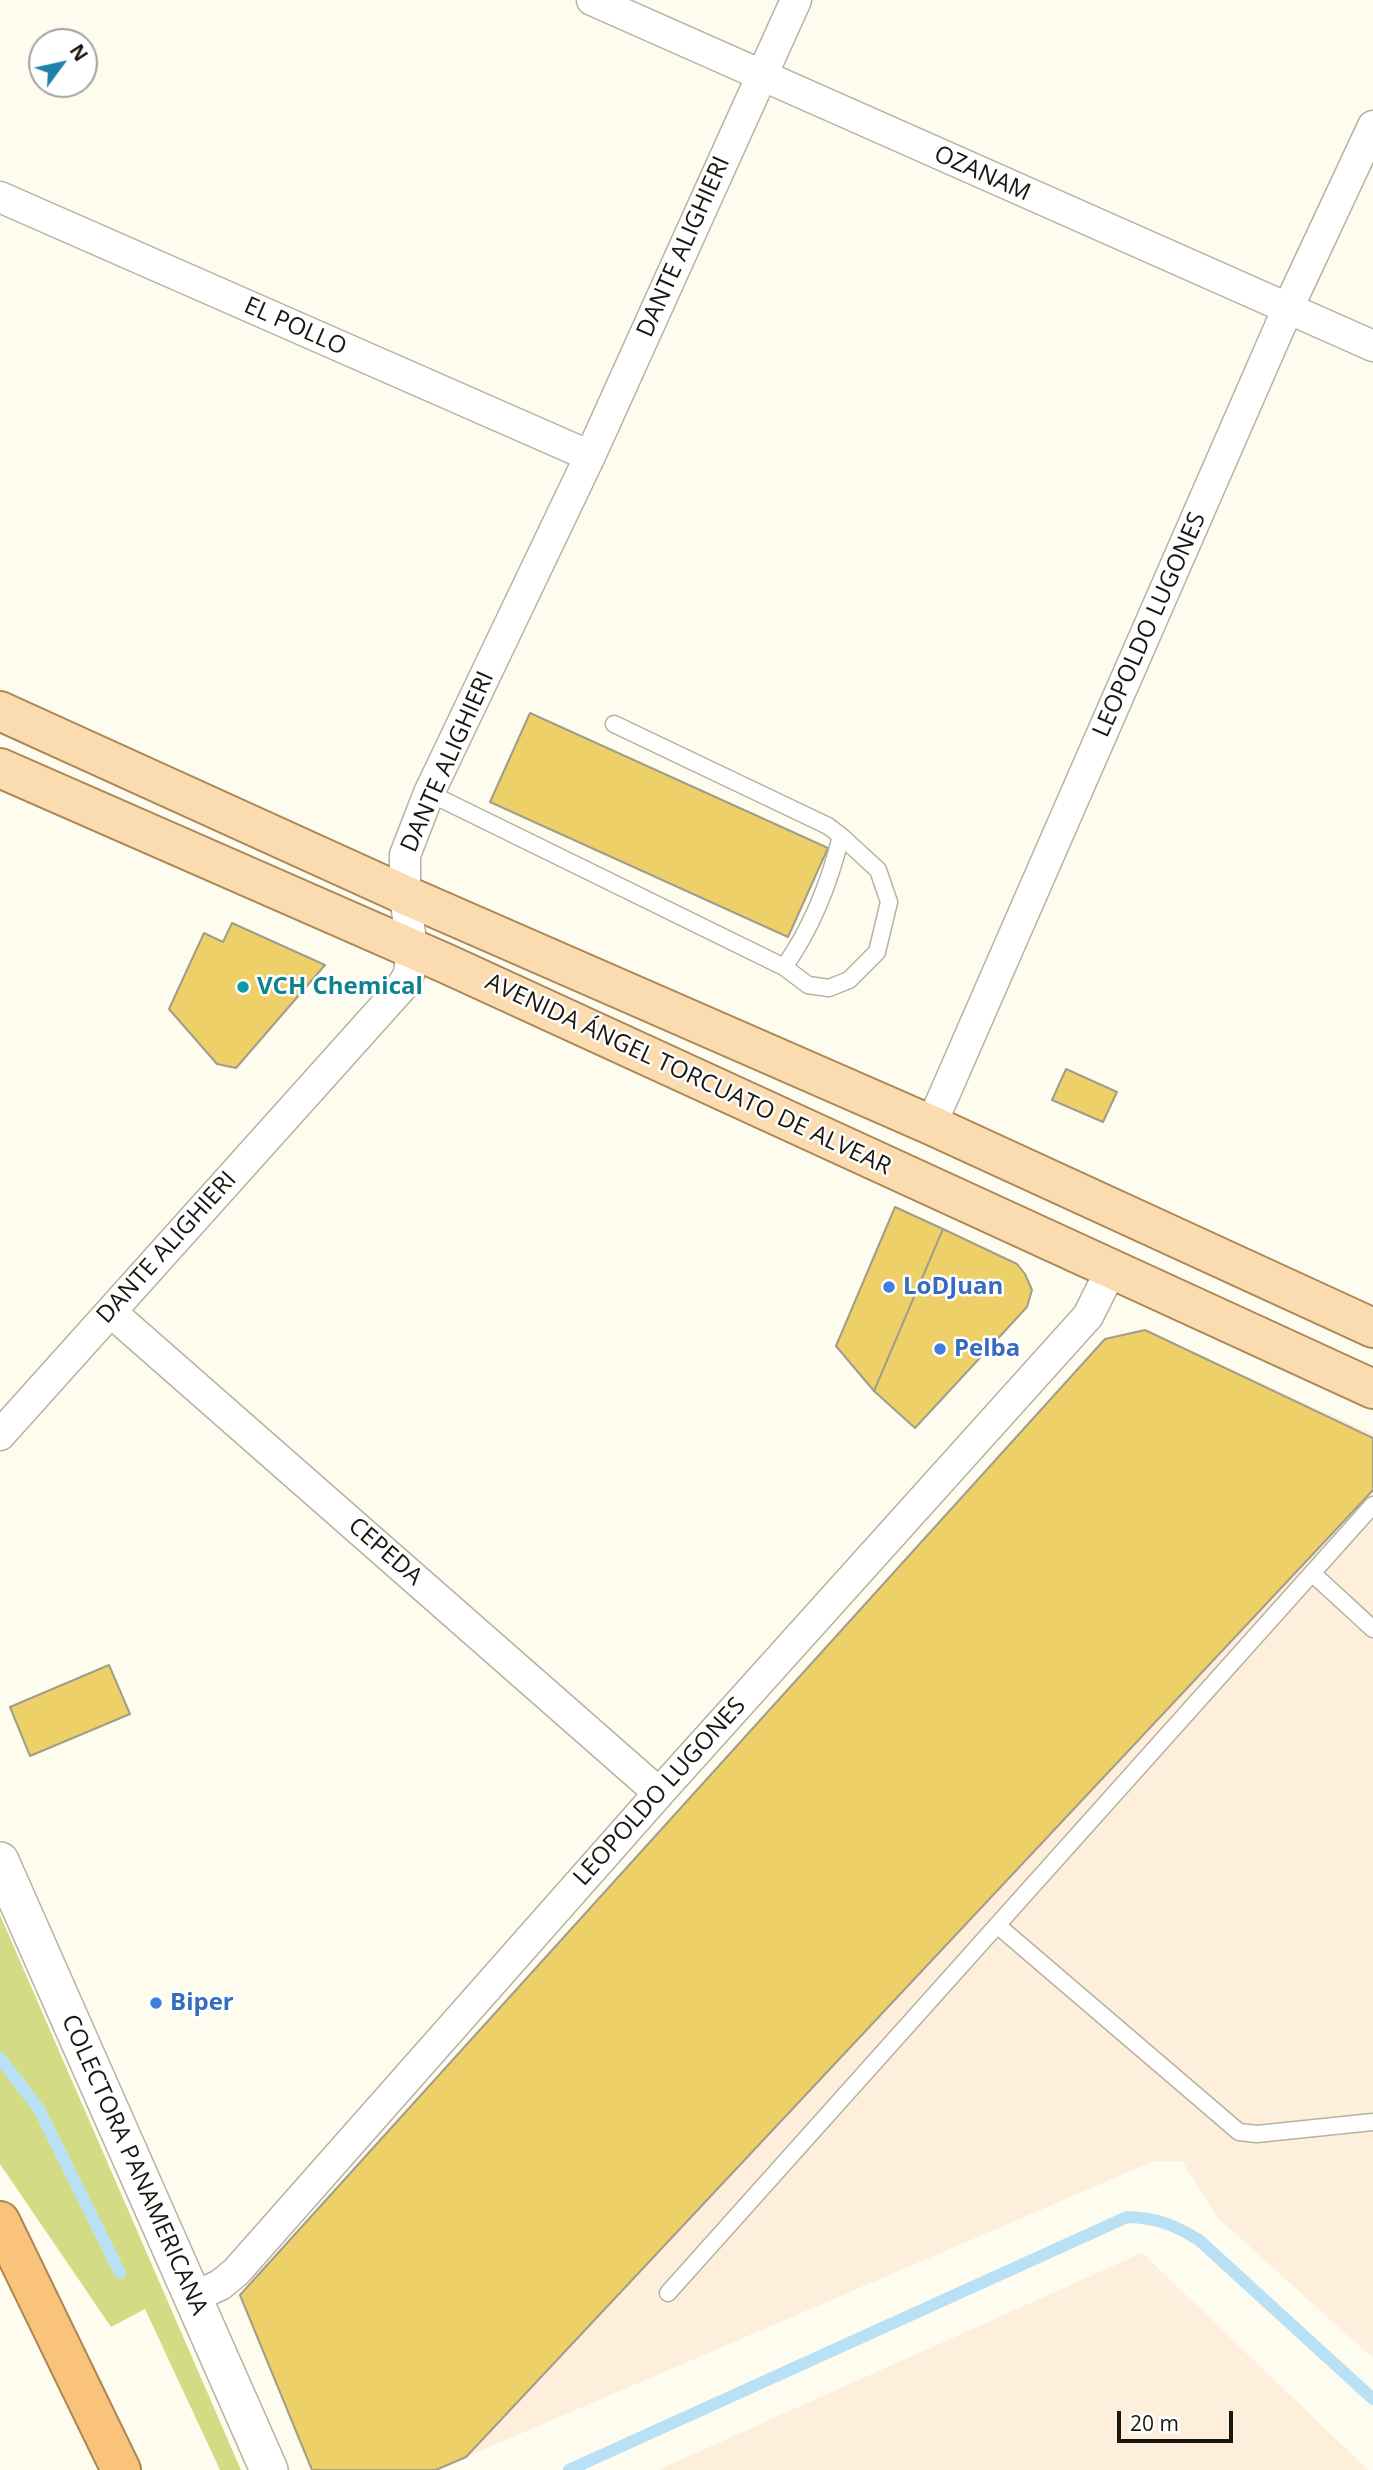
<!DOCTYPE html>
<html>
<head>
<meta charset="utf-8">
<style>
	body { margin:0 }
	#map { position:relative; width:1373px; height:2470px; overflow:hidden; background:#fefbef; font-family:"Open Sans",sans-serif }
	canvas { display:block }
	.north { position:absolute; left:28px; top:28px; width:70px; height:70px; box-sizing:border-box; background:#fff; border:2px solid #a3a29f; border-radius:50%; rotate:57deg; font-size:19px; font-weight:700; line-height:28px; text-align:center; color:#191710 }
	.north::after { content:''; display:block; margin:auto; width:24px; height:32px; background:#1c82ac; clip-path:polygon(50% 0,100% 100%,50% 72%,0 100%) }
	.scale { position:absolute; left:1117px; top:2411px; width:116px; height:32px; box-sizing:border-box; border:4px solid #191710; border-top:0; padding-left:9px; font-size:21px; line-height:24px; white-space:nowrap; color:#191710; -webkit-text-stroke:5px #fff; paint-order:stroke }
</style>
</head>
<body>
<div id="map">
<canvas width="1373" height="2470"></canvas>
<div class="north">N</div>
<div class="scale">20 m</div>
</div>
<script>
const c = document.querySelector('canvas').getContext('2d');
c.lineJoin = 'round';
function fillPath(path, color) { c.fillStyle = color; c.fill(path, 'evenodd'); }
function stroke(path, color, width, dash) { c.strokeStyle = color; c.lineWidth = width; c.lineCap = dash ? 'butt' : 'round'; c.setLineDash(dash || []); c.stroke(path); }
function drawText(font, color, halo, rows, align = 'center') {
  c.font = font + ' "Open Sans",sans-serif'; c.lineWidth = 5; c.setLineDash([]); c.textBaseline = 'middle'; c.strokeStyle = halo; c.fillStyle = color; for (const [text, x, y, turn = 0] of rows) {
    c.save(); c.translate(x, y); c.rotate((+turn || 0) * Math.PI / 180); c.textAlign = isNaN(turn) ? turn : align; if (halo) c.strokeText(text, 0, 0); c.fillText(text, 0, 0); c.restore();
  }
}
fillPath(new Path2D(`
	M1145,1330L1373,1434V2358L1218,2218L1182,2161H1154L436,2470H312L240,2295L1105,1339Z
	M1142,2253L1368,2470H658Z`), '#feeedc');
fillPath(new Path2D(`
	M0,1915L241,2470H220L145,2309L111,2327L0,2164Z`), '#d3dc84');
stroke(new Path2D(`
	M0,2058L39,2109L120,2273
	M569,2470L1127,2217C1158,2218 1172,2224 1199,2240L1373,2399`), '#b8e1f6', 12);
const building = new Path2D(`
	M530,713L828,848L788,937L490,802Z
	M232,923L325,965L236,1068L217,1064L169,1009L204,933L223,942Z
	M1066,1069L1117,1092L1103,1122L1052,1100Z
	M895,1207L943,1229L874,1391L836,1346Z
	M943,1229L1017,1264L1025,1274L1032,1290L1027,1307L915,1428L874,1391Z
	M1145,1330L1373,1438V1490L466,2457L436,2470H312L240,2295L1105,1339Z
	M109,1665L130,1714L30,1756L10,1707Z`);
fillPath(building, '#edd168');
stroke(building, '#a29d8b', 2);
const service = new Path2D(`
	M429,793L784,967C811,929 830,881 841,836L828,826L614,724
	M784,967L808,985L829,988L849,980L877,952L889,902L878,870L841,836
	M1312,1573L1373,1629
	M997,1925L1239,2132L1257,2134L1373,2122
	M668,2293L1373,1505`);
const minor = new Path2D(`
	M592,0L1373,346
	M0,197L590,456
	M931,1125L1288,308L1373,126
	M111,1312L659,1793
	M0,1435L401,988L409,974L412,949L405,895V855L429,793L590,456L796,0
	M192,2298L220,2285L236,2272L659,1793L1088,1316L1111,1270`);
const tertiary = new Path2D(`
	M0,1861L269,2470`);
const primary = new Path2D(`
	M0,711L405,895L931,1125L1373,1328
	M0,768L447,964L1373,1389`);
const motorway = new Path2D(`
	M0,2221L121,2470`);
stroke(service, '#b7b2a0', 19);
stroke(minor, '#b7b2a0', 33);
stroke(tertiary, '#b7b2a0', 40);
stroke(primary, '#ab8756', 42);
stroke(motorway, '#ab8756', 42);
stroke(service, '#fff', 16);
stroke(minor, '#fff', 30);
stroke(tertiary, '#fff', 37);
stroke(primary, '#fbdbb0', 38);
stroke(motorway, '#f9c37c', 38);
for (const [x, y, r, color] of [
	[243,987,7,"#0f9aa8"],
	[889,1287,7,"#3f7fe0"],
	[940,1349,7,"#3f7fe0"],
	[156,2003,7,"#3f7fe0"]
]) { const dot = new Path2D(); dot.arc(x, y, r, 0, 2 * Math.PI); c.fillStyle = color; c.fill(dot); stroke(dot, '#fff', 2.5); }
drawText('24px', '#191710', '#fff', [
	["OZANAM",982,174,24],
	["DANTE ALIGHIERI",684,247,-66],
	["EL POLLO",295,327,24],
	["LEOPOLDO LUGONES",1150,625,-66],
	["DANTE ALIGHIERI",448,762,-66],
	["AVENIDA ÁNGEL TORCUATO DE ALVEAR",688,1075,25],
	["DANTE ALIGHIERI",167,1248,-48],
	["CEPEDA",385,1552,41],
	["LEOPOLDO LUGONES",660,1792,-48],
	["COLECTORA PANAMERICANA",134,2165,66]
]);
drawText('bold 24px', '#0d838f', '#fff', [
	["VCH Chemical",257,987]
], 'left');
drawText('bold 24px', '#366cbe', '#fff', [
	["LoDJuan",903,1287],
	["Pelba",954,1349],
	["Biper",170,2003]
], 'left');
</script>
</body>
</html>
